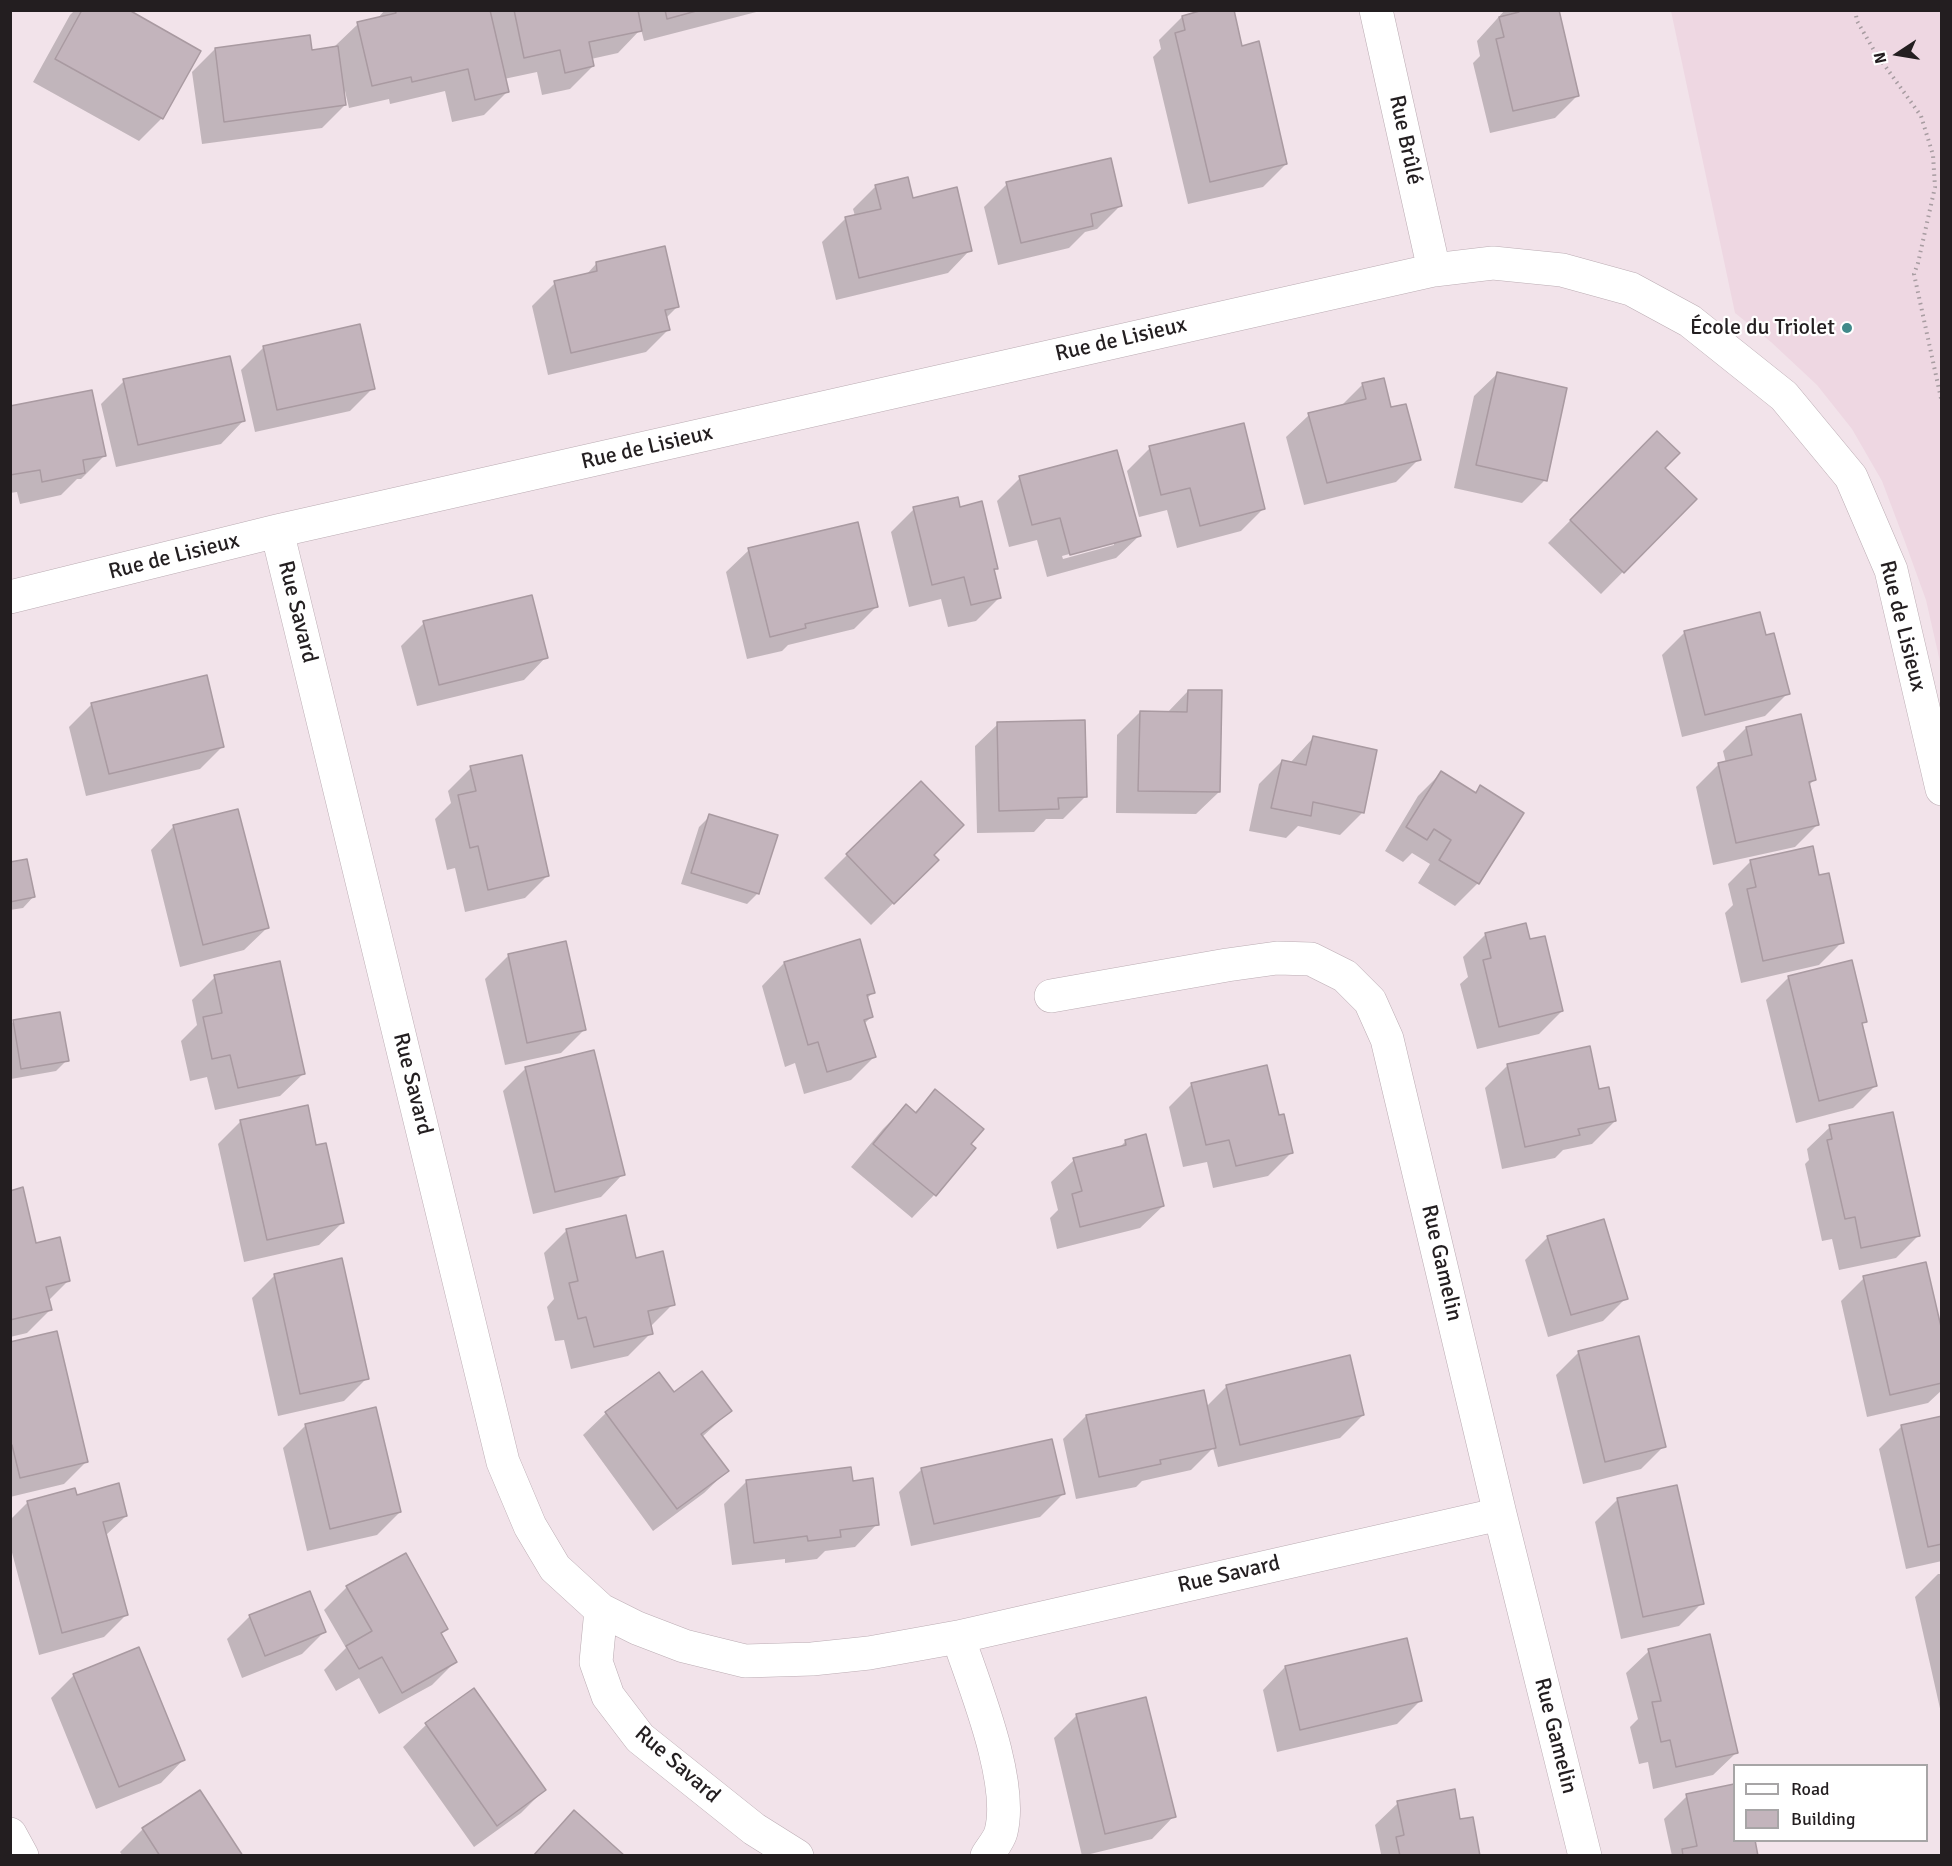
<!DOCTYPE html>
<html>
<head>
<meta charset="utf-8">
<style>
	body { margin:0 }
	#map { position:relative; width:1952px; height:1866px; overflow:hidden; background:#f2e3ea; font-family:Signika,sans-serif }
	canvas { display:block }
	.frame { position:absolute; inset:0; border:12px solid #231e20; pointer-events:none }
	.legend { position:absolute; left:1733px; top:1764px; width:195px; height:78px; box-sizing:border-box; background:#fff; border:2px solid #a7a5a6; margin:0; padding:8px 10px; list-style:none; font-size:18px; color:#231e20 }
	.legend li { display:flex; align-items:center; gap:12px; height:30px }
	.legend b { width:30px; border:2px solid #a7a5a6 }
	.north { position:absolute; left:1868px; top:24px; width:60px; height:60px; -webkit-text-stroke:4px #fff; paint-order:stroke; rotate:258deg; font-size:16px; font-weight:700; line-height:24px; text-align:center; color:#231e20 }
	.north::after { content:''; display:block; margin:auto; width:21px; height:27px; background:#231e20; clip-path:polygon(50% 0,100% 100%,50% 72%,0 100%) }
</style>
</head>
<body>
<div id="map">
<canvas width="1952" height="1866"></canvas>
<div class="frame"></div>
<ul class="legend">
<li><b style="height:8px;background:#fff"></b>Road</li>
<li><b style="height:16px;background:#c3b4bc"></b>Building</li>
</ul>
<div class="north">N</div>
</div>
<script>
const c = document.querySelector('canvas').getContext('2d');
c.lineJoin = 'round';
function fillPath(path, color) { c.fillStyle = color; c.fill(path, 'evenodd'); }
function stroke(path, color, width, dash) { c.strokeStyle = color; c.lineWidth = width; c.lineCap = dash ? 'butt' : 'round'; c.setLineDash(dash || []); c.stroke(path); }
function drawText(font, color, halo, rows, align = 'center') {
  c.font = font + ' Signika,sans-serif'; c.lineWidth = 4.5; c.setLineDash([]); c.textBaseline = 'middle'; c.strokeStyle = halo; c.fillStyle = color; for (const [text, x, y, turn = 0] of rows) {
    c.save(); c.translate(x, y); c.rotate((+turn || 0) * Math.PI / 180); c.textAlign = isNaN(turn) ? turn : align; if (halo) c.strokeText(text, 0, 0); c.fillText(text, 0, 0); c.restore();
  }
}
fillPath(new Path2D(`
	M1671,11H1941V666L1926,600L1905,542L1882,481L1852,429L1817,385L1771,342L1735,313Z`), '#eed7e2');
fillPath(new Path2D(`
	M75,10H126L162,118L139,141L33,82L70,15Z
	M385,10H764L644,41L641,29L618,53L591,59L593,66L570,89L542,95L537,72L504,79L507,92L484,115L452,122L445,91L390,104L389,99L349,108L345,91H343L345,105L322,128L202,144L192,72L215,49L311,52L335,46L358,24L377,19Z
	M1505,10H1557L1578,95L1555,118L1490,133L1473,63L1480,56L1477,41Z
	M1182,17L1241,47L1286,164L1263,187L1188,204L1153,57L1161,49L1159,40Z
	M1007,184L1120,206L1097,229L1085,232L1069,248L998,265L984,207Z
	M876,186L912,200L970,250L948,273L836,300L822,242L845,219L855,216L853,209Z
	M596,264L677,307L666,318L669,329L646,352L548,375L532,306L555,283L585,276Z
	M264,347L373,388L350,411L255,432L241,370Z
	M1497,374L1545,480L1522,503L1454,488L1474,396Z
	M124,381L243,421L221,444L116,467L101,404Z
	M1362,385L1419,459L1396,482L1304,505L1286,437L1309,415L1340,407Z
	M10,408L104,456L81,479H77L61,495L20,504L17,492L10,493Z
	M1657,433L1663,468L1695,499L1601,594L1548,543Z
	M1150,448L1264,508L1241,531L1177,548L1167,510L1139,517L1127,471Z
	M1020,478L1139,536L1116,558L1047,577L1037,540L1009,547L997,501ZM1114,542V545L1063,559L1062,556Z
	M914,509H959L997,568L993,572L999,598L976,621L948,627L941,599L909,607L891,532Z
	M749,550L877,606L854,629L788,645L782,651L747,659L726,572Z
	M424,623L546,657L524,680L417,706L401,646Z
	M1685,632L1764,636L1788,693L1765,716L1682,737L1662,655Z
	M1188,691L1219,792L1196,814L1116,813L1117,735L1140,712L1167,713Z
	M92,704L223,746L200,769L86,796L69,727Z
	M998,724L1086,796L1063,819H1046L1034,832L977,833L975,746Z
	M1746,728L1814,780L1809,785L1818,824L1795,847L1713,865L1696,787L1719,764L1726,763L1723,751Z
	M1313,738L1362,813L1340,835L1298,826L1286,838L1249,831L1259,784L1282,761L1290,763Z
	M471,768L547,876L525,898L465,912L455,868L447,870L435,819L451,803L448,791Z
	M1441,773L1474,793L1480,787L1522,813L1478,883L1455,906L1418,883L1430,864L1412,853L1403,862L1385,851L1418,796Z
	M237,810L267,928L244,950L180,967L151,850L173,827Z
	M710,816L758,893L747,904L681,884L699,827Z
	M847,855H932L937,860L871,925L824,878Z
	M1751,861L1818,877L1842,942L1819,965L1741,983L1725,913L1733,905L1728,884Z
	M10,864L34,896L23,908L10,910Z
	M1486,934L1529,941L1562,1011L1539,1034L1477,1049L1460,984L1468,977L1463,957Z
	M565,943L584,1030L561,1053L505,1065L485,979L508,956Z
	M784,963L874,992L866,999L871,1017L864,1024L874,1057L851,1080L804,1094L795,1063L785,1067L762,986Z
	M215,977L303,1074L280,1096L215,1110L207,1077L190,1081L181,1041L197,1025L192,1000Z
	M1789,977L1865,1021L1861,1026L1876,1085L1853,1108L1796,1123L1766,1000Z
	M13,1022L67,1060L56,1071L11,1079L10,1025Z
	M1508,1065L1598,1091L1615,1121L1592,1144L1563,1150L1555,1158L1502,1169L1485,1088Z
	M526,1068L623,1174L601,1197L533,1214L503,1091Z
	M1192,1084L1278,1116L1291,1153L1268,1176L1213,1188L1207,1162L1183,1167L1169,1107Z
	M936,1091L969,1145L974,1148L934,1195L912,1218L851,1167L883,1129L906,1106L914,1113Z
	M241,1121L315,1147L342,1223L319,1245L244,1262L218,1144Z
	M1830,1127L1919,1235L1896,1258L1839,1270L1832,1239L1822,1241L1805,1164L1809,1160L1807,1149Z
	M1126,1141L1163,1206L1140,1228L1057,1249L1050,1218L1058,1210L1051,1182L1074,1160L1118,1149Z
	M10,1192L35,1244L68,1281L48,1301L50,1310L27,1333L10,1337Z
	M567,1230L635,1259L673,1304L650,1327L651,1333L628,1356L571,1369L564,1340L555,1341L547,1307L554,1299L544,1253Z
	M1548,1237L1626,1298L1603,1321L1548,1337L1525,1260Z
	M275,1275L367,1378L344,1401L278,1416L252,1298Z
	M1864,1278L1942,1338V1390L1928,1403L1867,1417L1841,1301Z
	M10,1344L86,1462L64,1484L10,1497Z
	M1579,1352L1664,1446L1641,1469L1583,1484L1556,1375Z
	M1227,1386L1363,1415L1340,1438L1218,1467L1213,1448L1191,1470L1142,1481L1136,1487L1076,1499L1063,1439L1086,1416L1206,1407Z
	M674,1394L730,1411L702,1437L727,1471L704,1493L653,1531L583,1435L606,1413Z
	M1942,1418V1561L1906,1569L1879,1449L1901,1427Z
	M306,1425L400,1512L377,1535L307,1551L283,1448Z
	M922,1469L1063,1494L1040,1517L911,1546L899,1492Z
	M747,1481L851,1482L877,1524L855,1547L825,1551L817,1559L785,1563V1559L732,1565L724,1504Z
	M75,1497L126,1516L105,1536L127,1614L104,1637L39,1655L10,1545V1520L28,1502Z
	M1618,1499L1702,1603L1679,1626L1621,1639L1595,1522Z
	M1938,1574H1942L1941,1713L1915,1597Z
	M347,1587L446,1629L440,1635L455,1662L432,1685L379,1714L359,1678L336,1691L324,1670L346,1648L324,1610Z
	M250,1616L325,1631L302,1654L242,1678L227,1639Z
	M1649,1651L1736,1753L1713,1775L1653,1789L1648,1762L1639,1764L1630,1727L1638,1719L1626,1673Z
	M1285,1667L1420,1701L1397,1724L1277,1752L1263,1690Z
	M74,1675L183,1760L161,1783L96,1809L51,1698Z
	M474,1690L544,1790L521,1813L474,1847L403,1747L426,1725Z
	M1077,1715L1174,1816L1152,1839L1082,1856L1054,1738Z
	M1734,1785V1840L1757,1856H1672L1664,1819L1687,1796Z
	M1398,1803L1459,1821L1479,1856H1380L1381,1854L1375,1825Z
	M574,1812L622,1856H533Z
	M143,1829L242,1856H123L120,1852Z`), '#0003');
const building = new Path2D(`
	M82,10H129L201,51L163,119L55,59Z
	M395,10H490L509,92L475,100L468,69L412,82L411,77L372,86L357,22L396,13Z
	M514,10H638L642,31L589,42L594,66L565,73L560,50L524,58Z
	M665,10H700L667,19Z
	M1203,10H1234L1242,46L1259,41L1287,164L1210,182L1175,33L1185,30L1182,16Z
	M1518,10H1559L1579,96L1513,111L1496,39L1504,37L1499,17L1519,12Z
	M310,35L312,50L338,46L346,105L224,122L215,48Z
	M1111,158L1122,206L1091,214L1093,226L1021,243L1006,182Z
	M908,177L913,198L957,187L972,251L859,278L845,217L881,209L875,185Z
	M665,246L679,307L665,310L670,330L571,353L554,281L597,271L596,262Z
	M360,324L375,389L277,410L263,346Z
	M230,356L245,421L138,445L123,379Z
	M1497,372L1567,388L1547,481L1476,465Z
	M1384,378L1391,407L1406,404L1421,460L1327,483L1308,413L1366,399L1362,383Z
	M92,390L106,456L83,460L85,473L42,482L40,470L10,475V406Z
	M1244,423L1265,509L1200,526L1190,488L1161,495L1149,446Z
	M1657,431L1680,453L1665,468L1697,499L1624,573L1570,520Z
	M1117,450L1141,536L1070,555L1060,518L1032,525L1019,476Z
	M958,497L960,507L982,501L998,569H994L1001,598L971,605L964,577L932,585L913,507Z
	M858,522L878,607L805,624L806,628L770,637L748,548Z
	M532,595L548,658L439,685L423,621Z
	M1760,612L1766,635L1774,633L1790,694L1705,715L1684,631Z
	M207,675L224,747L109,774L91,703Z
	M1188,690H1222L1220,792L1138,791L1140,711L1187,712Z
	M1801,714L1816,780L1809,782L1819,825L1736,843L1718,763L1752,755L1746,727Z
	M1085,720L1087,797L1058,798L1059,809L999,811L997,722Z
	M1313,736L1377,750L1364,813L1313,802L1311,816L1271,808L1282,760L1306,765Z
	M522,755L549,876L488,890L478,846L470,848L458,795L476,791L470,766Z
	M1441,771L1476,793L1480,785L1524,813L1479,884L1439,860L1451,840L1434,829L1427,840L1406,827Z
	M921,781L964,825L934,855L939,860L894,904L846,854Z
	M238,809L269,928L203,945L173,825Z
	M709,814L778,835L759,894L691,873Z
	M1813,846L1819,875L1829,873L1844,943L1763,961L1747,889L1756,887L1750,860Z
	M27,859L35,897L10,902V862Z
	M1526,923L1530,939L1545,936L1563,1011L1499,1027L1483,960L1491,958L1485,933Z
	M860,939L875,993L867,995L873,1017L864,1020L876,1057L827,1072L818,1042L808,1045L784,962Z
	M566,941L586,1030L527,1043L508,954Z
	M1852,960L1867,1022L1862,1023L1877,1086L1819,1101L1788,976Z
	M280,961L305,1074L238,1088L230,1055L212,1059L203,1017L222,1013L214,975Z
	M60,1012L69,1061L21,1069L13,1020Z
	M1590,1046L1599,1089L1609,1087L1616,1121L1578,1129L1580,1135L1525,1147L1507,1064Z
	M594,1050L625,1175L555,1192L525,1067Z
	M1267,1065L1279,1115L1284,1114L1293,1153L1236,1166L1229,1140L1206,1145L1191,1083Z
	M935,1089L984,1129L971,1144L976,1148L936,1196L873,1144L906,1104L916,1113Z
	M308,1105L316,1145L326,1143L344,1223L267,1240L240,1120Z
	M1893,1112L1920,1236L1861,1248L1855,1217L1845,1219L1827,1140L1832,1139L1829,1125Z
	M1146,1134L1164,1206L1080,1227L1072,1194L1082,1191L1073,1158L1126,1145L1125,1140Z
	M23,1187L36,1243L60,1237L70,1281L46,1287L52,1310L10,1320V1191Z
	M626,1215L636,1258L663,1251L675,1305L648,1311L653,1334L594,1347L586,1317L578,1319L569,1283L578,1281L566,1229Z
	M1604,1219L1628,1299L1571,1315L1547,1236Z
	M342,1258L369,1379L300,1394L274,1274Z
	M1926,1262L1942,1331V1383L1890,1395L1863,1276Z
	M57,1331L88,1462L20,1478L12,1445H10V1342Z
	M1639,1336L1666,1447L1605,1462L1578,1351Z
	M1350,1355L1364,1415L1240,1445L1226,1385Z
	M702,1371L732,1411L701,1434L729,1471L677,1509L605,1412L659,1372L674,1392Z
	M1204,1390L1216,1448L1160,1460L1161,1464L1099,1477L1086,1415Z
	M376,1407L401,1512L330,1529L305,1424Z
	M1942,1416V1544L1928,1547L1901,1425Z
	M1052,1439L1065,1494L934,1524L921,1468Z
	M851,1467L853,1481L873,1478L879,1525L840,1530L841,1537L808,1541L807,1536L754,1543L746,1480Z
	M119,1483L127,1516L103,1522L128,1615L62,1633L27,1501L75,1488L77,1495Z
	M1677,1485L1704,1604L1643,1617L1617,1498Z
	M406,1553L448,1629L441,1633L457,1662L402,1693L382,1657L359,1669L346,1646L372,1631L346,1586Z
	M310,1591L326,1632L265,1656L249,1615Z
	M1710,1634L1738,1753L1676,1767L1670,1740L1661,1742L1652,1702L1661,1701L1648,1649Z
	M1407,1638L1422,1701L1300,1730L1285,1666Z
	M139,1647L185,1760L119,1787L73,1674Z
	M474,1688L546,1790L497,1826L425,1723Z
	M1146,1697L1176,1817L1105,1834L1076,1714Z
	M1734,1784V1840H1755L1758,1856H1683L1682,1849L1697,1846L1686,1794Z
	M1455,1789L1460,1819L1473,1817L1480,1856H1400L1396,1837L1404,1835L1397,1801Z
	M200,1790L243,1856H160L142,1828Z
	M574,1810L625,1856H533Z`);
fillPath(building, '#c3b4bc');
stroke(building, '#a99aa1', 1.5);
const minor = new Path2D(`
	M1376,10L1434,270
	M277,531L503,1462L530,1526L555,1568L601,1610L637,1628L684,1646L745,1661L812,1659L869,1653L958,1637L1500,1514
	M10,597L277,531L1434,270L1493,263L1562,270L1631,289L1690,321L1784,396L1851,477L1891,570L1942,789
	M1051,996L1227,965L1277,958L1311,959L1345,976L1370,1001L1387,1039L1500,1514L1585,1856
	M601,1610L596,1662L608,1696L640,1738L754,1829L797,1856
	M958,1637C975,1687 1014,1782 1001,1832C999,1840 991,1849 987,1856
	M10,1834L22,1856`);
stroke(minor, '#bbacb3', 34);
stroke(new Path2D(`
	M1855,10L1857,21L1875,52L1921,116L1933,155L1935,187L1918,263L1914,274L1942,403`), '#a79ca1', 4, [1.5, 4.5]);
stroke(minor, '#fff', 33);
for (const [x, y, r, color] of [
	[1847,328,6,"#41898a"]
]) { const dot = new Path2D(); dot.arc(x, y, r, 0, 2 * Math.PI); c.fillStyle = color; c.fill(dot); stroke(dot, '#fff', 2); }
drawText('22px', '#231e20', '#fff', [
	["Rue Brûlé",1405,140,78],
	["Rue de Lisieux",1121,340,-13],
	["Rue de Lisieux",647,448,-13],
	["Rue de Lisieux",174,557,-14],
	["Rue Savard",297,612,76],
	["Rue de Lisieux",1902,626,76],
	["Rue Savard",412,1084,76],
	["Rue Gamelin",1441,1263,77],
	["Rue Savard",1229,1575,-13],
	["Rue Gamelin",1555,1736,76],
	["Rue Savard",677,1765,41]
]);
drawText('22px', '#231e20', '#fff', [
	["École du Triolet",1835,328]
], 'right');
</script>
</body>
</html>
